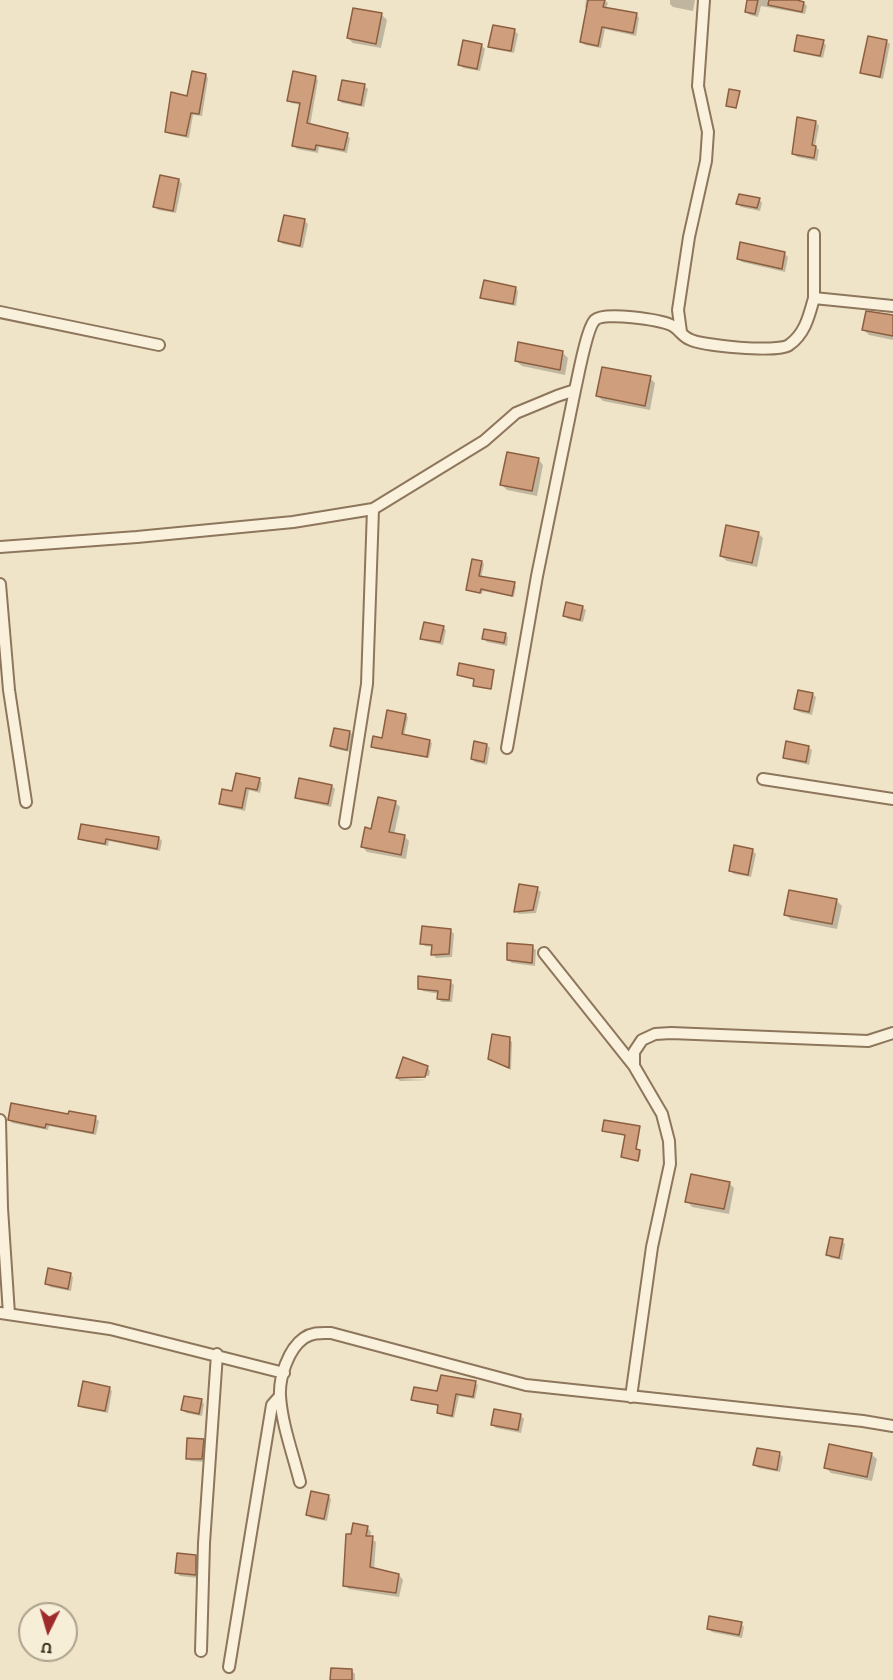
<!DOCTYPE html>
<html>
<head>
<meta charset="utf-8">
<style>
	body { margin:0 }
	#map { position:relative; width:893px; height:1680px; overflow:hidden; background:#f0e4c8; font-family:"Zilla Slab",serif }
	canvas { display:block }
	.north { position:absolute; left:18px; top:1602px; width:60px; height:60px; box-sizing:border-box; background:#f7eed8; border:2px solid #ada18e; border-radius:50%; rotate:185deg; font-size:16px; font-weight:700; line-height:24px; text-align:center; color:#3d2e20 }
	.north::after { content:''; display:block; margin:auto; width:21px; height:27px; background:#9e2a2b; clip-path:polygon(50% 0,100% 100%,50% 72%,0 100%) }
</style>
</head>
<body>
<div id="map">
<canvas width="893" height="1680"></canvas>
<div class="north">U</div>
</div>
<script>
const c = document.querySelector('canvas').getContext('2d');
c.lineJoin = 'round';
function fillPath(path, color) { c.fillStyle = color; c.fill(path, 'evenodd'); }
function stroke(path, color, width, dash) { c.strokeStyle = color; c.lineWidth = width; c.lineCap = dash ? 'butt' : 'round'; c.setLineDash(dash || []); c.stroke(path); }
fillPath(new Path2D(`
	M586,0H604L608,3L606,9L636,14L639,18L636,36L605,29L601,48L585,45L581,42L588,10L585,7Z
	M670,0H695L693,11L673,7L670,4Z
	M749,0H789L804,3L807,6L805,14L761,6L758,17L750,15L746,12Z
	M382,15L387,20L381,48L353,43L348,38Z
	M515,31L518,34L514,53L493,49L490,46Z
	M886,41L890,44L883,79L865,75L862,72Z
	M823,42L826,45L823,58L799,53L795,50Z
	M481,45L485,49L480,71L463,68L460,64Z
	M206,75L208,78L202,116L193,115L189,138L169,134L166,131L188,97Z
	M315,77L318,80L310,126L347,135L350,138L347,153L319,147L318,153L297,149L293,145L301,105L291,103L288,100Z
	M364,86L368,89L364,107L342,103L339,100Z
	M816,122L819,126L815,146L819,150L817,161L797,157L794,154Z
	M179,180L182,184L176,213L158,210L155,206Z
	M759,199L762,203L760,211L741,207L738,204Z
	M305,221L308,224L303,248L283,244L280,241Z
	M785,254L788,257L785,272L742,262L739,259Z
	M515,288L518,291L516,306L485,300L482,297Z
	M893,317V340L869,335L864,330Z
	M563,353L568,358L565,375L522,366L516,361Z
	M650,378L655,383L650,410L603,401L598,396Z
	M538,459L543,465L537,496L507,490L502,485Z
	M758,533L763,538L757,567L727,561L721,556Z
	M481,562L484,564L481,578L514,584L516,586L514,597L483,591L482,594L468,590Z
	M582,607L586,610L583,622L568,619L565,616Z
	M443,627L446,630L443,645L425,641L422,638Z
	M505,634L508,637L507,646L487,642L484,639Z
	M494,671L492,689L476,686V679L459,675Z
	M812,694L816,697L812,715L799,712L795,709Z
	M405,715L408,717L404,736L429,741L432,743L429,758L375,749L373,746L383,739Z
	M350,732L353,735L350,752L335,749L332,746Z
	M487,745L490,748L487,765L475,762L472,759Z
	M808,747L812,750L809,765L788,760L784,757Z
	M259,779L262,783L260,793L249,790L245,811L224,806L221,803L234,793Z
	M332,786L335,789L331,807L300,800L297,797Z
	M395,802L400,807L394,835L405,837L409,841L406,859L367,852L363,847L372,830Z
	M80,838H159L162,841L160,851L109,841L108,846L83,841Z
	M752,850L756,854L751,877L734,874L730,871Z
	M537,889L541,892L536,913L519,914L516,911Z
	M837,901L842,906L837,929L791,920L785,914Z
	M451,931L454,934L452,957L436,958L433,954V947L425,946L422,943Z
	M532,947L536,950L535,966L512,963L508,960Z
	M450,982L454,985L452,1002H442L438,999L439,994L423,991L420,988Z
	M509,1039L512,1042L511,1070L490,1058Z
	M404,1059L427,1067L430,1071L429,1076H400V1079L428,1080L400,1081L397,1078Z
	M70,1116L95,1118L99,1121L96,1135L49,1126L48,1130L12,1123L9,1119Z
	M640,1127L636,1151L641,1153L639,1161L622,1157L626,1136L603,1130Z
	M729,1183L734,1188L729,1214L692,1207L687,1201Z
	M842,1241L845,1244L842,1260L831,1258L828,1255Z
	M70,1274L73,1277L71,1291L50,1287L47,1284Z
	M475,1383L478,1385L475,1399L459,1396L454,1418L441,1415L438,1412L440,1406L415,1402L413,1399Z
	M109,1388L112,1391L108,1413L83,1408L80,1405Z
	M201,1400L204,1404L202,1416L186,1413L183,1410Z
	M520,1415L524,1419L521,1433L496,1428L493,1425Z
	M203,1440L206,1444L205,1462L191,1461L188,1458Z
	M780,1454L783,1457L780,1472L758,1468L755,1465Z
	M871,1454L877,1459L872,1481L831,1473L826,1468Z
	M328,1496L331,1499L327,1521L311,1518L308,1515Z
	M367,1527L371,1532L370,1538L376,1542L374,1570L399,1575L403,1580L399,1597L349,1589L344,1585Z
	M195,1556L199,1560L198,1578L180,1576L176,1573Z
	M741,1624L744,1627L742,1638L712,1632L708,1628Z
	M352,1671L355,1674V1680H332Z`), '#0003');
const building = new Path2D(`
	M588,0H605L603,7L637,13L633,33L602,27L598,46L580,42Z
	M747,0H758L755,14L745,12Z
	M769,0H797L804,2L802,12L768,5Z
	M353,8L382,13L376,44L347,38Z
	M493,25L515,29L511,51L488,47Z
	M797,35L824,40L820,56L794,51Z
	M868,36L887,40L880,77L860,73Z
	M463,40L482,44L477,69L458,65Z
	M192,71L206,74L199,114L191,113L186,136L165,132L171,92L187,96Z
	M293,71L316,76L307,123L348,133L344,150L316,145L315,150L292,146L300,103L287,101Z
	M342,80L365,84L361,105L338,100Z
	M729,89L740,91L736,108L726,106Z
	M797,117L816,121L812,145L816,146L814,158L792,154Z
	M160,175L179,179L173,211L153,207Z
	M739,194L760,198L757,208L736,204Z
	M284,215L305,219L300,246L278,241Z
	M740,242L785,252L782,269L737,259Z
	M484,280L516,287L513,304L480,298Z
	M866,311L893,315V336L862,330Z
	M518,342L563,351L560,370L515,361Z
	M602,367L651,376L645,406L596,396Z
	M507,452L539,458L532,491L500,485Z
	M726,525L759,532L752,563L720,556Z
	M472,559L482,561L479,576L515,582L512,596L481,589L480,593L466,590Z
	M566,602L583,606L580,620L563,616Z
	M424,622L444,626L440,642L420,639Z
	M484,629L506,633L504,643L482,639Z
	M459,663L494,670L491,689L473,686L474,679L457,675Z
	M798,690L813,693L809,712L794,709Z
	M387,710L406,714L402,734L430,740L427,757L371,747L373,736L382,738Z
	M334,728L350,731L347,750L330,746Z
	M474,741L487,744L484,762L471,759Z
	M786,741L809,746L806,762L783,758Z
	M236,773L260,778L257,790L246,788L242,808L219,804L222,789L232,791Z
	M299,778L332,785L328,804L295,798Z
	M378,797L396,801L389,832L405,835L401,855L361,847L365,827L371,829Z
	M81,824L159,837L157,849L106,839L105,844L78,839Z
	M734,845L753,849L748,875L729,871Z
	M519,884L538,887L533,910L514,912Z
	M789,890L837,899L832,924L784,915Z
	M422,926L451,929L449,954L431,955L432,945L420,944Z
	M507,943L533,945L532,963L507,960Z
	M418,976L451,980L449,1000L437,999L438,991L418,989Z
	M492,1034L510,1037L509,1068L488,1059Z
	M403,1057L428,1066L425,1077L396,1078Z
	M11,1103L68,1114L69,1111L96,1116L93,1133L46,1124L45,1128L8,1120Z
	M604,1120L640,1126L636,1149L640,1150L638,1161L621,1157L625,1135L602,1131Z
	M691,1174L730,1182L724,1209L685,1202Z
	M830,1237L843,1239L839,1258L826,1255Z
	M48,1268L71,1273L68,1289L45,1284Z
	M441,1375L476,1381L473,1397L456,1394L452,1416L437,1413L438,1405L411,1400L414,1387L437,1391Z
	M83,1381L110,1387L105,1411L78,1406Z
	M184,1396L202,1399L199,1414L181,1410Z
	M494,1409L521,1414L518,1430L491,1425Z
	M187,1438L204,1439L202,1459H186Z
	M829,1444L872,1453L867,1477L824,1468Z
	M757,1448L780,1452L777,1470L753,1465Z
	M311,1491L329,1495L324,1519L306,1515Z
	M353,1523L368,1526L366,1536H373L370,1567L399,1574L396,1593L343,1586L346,1534H351Z
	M177,1553L196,1555V1575L175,1573Z
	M709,1616L742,1622L739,1635L707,1629Z
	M331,1668L352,1669V1680H330Z`);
fillPath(building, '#cf9f7d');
stroke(building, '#8d5f41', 1.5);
const street = new Path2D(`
	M814,234V298L893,306
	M0,312L159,345
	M681,332L678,310L689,237L706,161L708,132L698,86L704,0
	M0,547L137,537L293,522L373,509L484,441L516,413L557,396L575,390C578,377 587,327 595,320C604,311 660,320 671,325C678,328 682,336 689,339C701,346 778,353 789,345C805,334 809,316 814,298
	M0,584L9,690L26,802
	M507,748L537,576L575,390
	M763,779L893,799
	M345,823L367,684L373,509
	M544,953L634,1066
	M0,1120L2,1208L9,1314
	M0,1313L110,1329L284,1373
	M631,1397L652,1247L670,1164L669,1141L662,1114L634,1066V1052L642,1040L655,1034L671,1033L868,1041L893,1033
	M300,1482C293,1454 282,1425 280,1396C279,1378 288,1349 304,1338C313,1332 321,1333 331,1333L526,1385L863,1421L893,1426
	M201,1651L204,1543L217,1354
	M229,1667L272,1405L280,1396`);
stroke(street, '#8d765c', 14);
stroke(street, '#faf1dc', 10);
</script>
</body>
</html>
